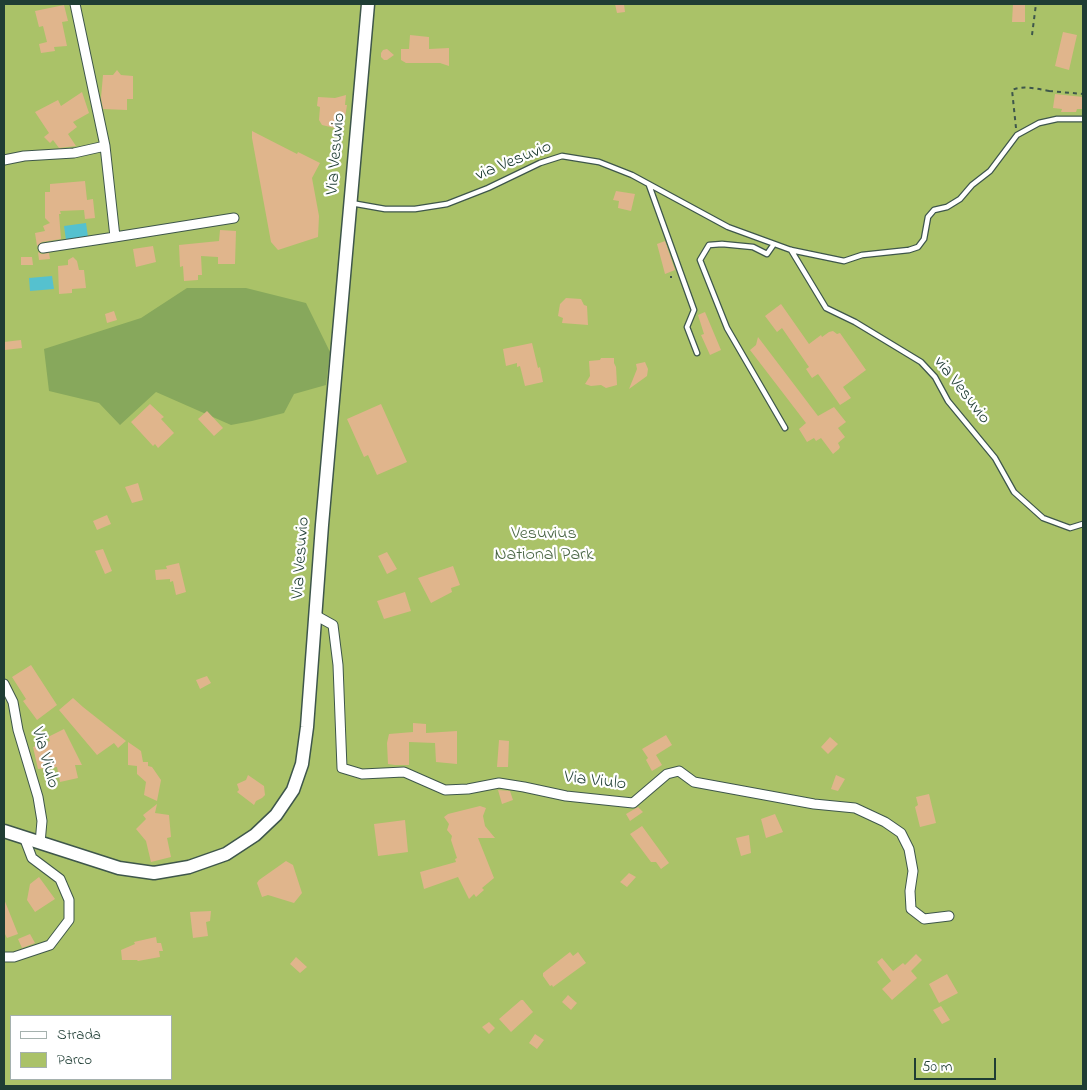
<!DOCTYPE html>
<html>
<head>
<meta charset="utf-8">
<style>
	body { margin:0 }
	#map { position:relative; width:1087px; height:1090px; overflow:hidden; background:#f0e6cb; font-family:"Indie Flower",sans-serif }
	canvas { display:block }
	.frame { position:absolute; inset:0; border:5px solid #1f3d34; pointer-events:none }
	.legend { position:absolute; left:10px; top:1015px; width:162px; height:65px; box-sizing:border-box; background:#fff; border:1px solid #a5b1ae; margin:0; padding:6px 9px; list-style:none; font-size:15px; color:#1f3d34 }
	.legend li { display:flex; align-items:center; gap:10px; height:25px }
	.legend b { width:25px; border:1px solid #a5b1ae }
	.scale { position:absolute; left:914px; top:1058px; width:82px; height:22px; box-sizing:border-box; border:2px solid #1f3d34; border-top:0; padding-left:6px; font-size:15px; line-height:18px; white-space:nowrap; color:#1f3d34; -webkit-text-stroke:4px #fff; paint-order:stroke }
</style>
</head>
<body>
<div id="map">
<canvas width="1087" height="1090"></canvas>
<div class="frame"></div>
<ul class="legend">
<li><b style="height:6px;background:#fff"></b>Strada</li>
<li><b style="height:14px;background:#aac268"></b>Parco</li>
</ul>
<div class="scale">50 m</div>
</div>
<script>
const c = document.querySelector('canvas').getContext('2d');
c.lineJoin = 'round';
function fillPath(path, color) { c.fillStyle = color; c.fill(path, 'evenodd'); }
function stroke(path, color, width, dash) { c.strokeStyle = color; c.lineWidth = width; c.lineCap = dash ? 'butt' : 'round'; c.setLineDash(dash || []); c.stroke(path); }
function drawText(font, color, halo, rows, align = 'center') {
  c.font = font + ' "Indie Flower",sans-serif'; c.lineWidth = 4.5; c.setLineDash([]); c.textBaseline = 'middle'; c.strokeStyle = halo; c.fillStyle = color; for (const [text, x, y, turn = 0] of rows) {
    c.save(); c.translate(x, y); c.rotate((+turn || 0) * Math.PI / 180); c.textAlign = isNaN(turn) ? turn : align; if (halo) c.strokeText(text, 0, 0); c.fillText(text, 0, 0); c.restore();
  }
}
fillPath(new Path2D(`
	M4,4H1083V1086H4ZM11,1016H171V1079H11Z`), '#aac268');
fillPath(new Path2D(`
	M187,288H246L306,303L330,352L326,385L294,394L284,413L252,421L231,425L156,392L120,425L99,403L49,391L44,349L141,318Z`), '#87a85c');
fillPath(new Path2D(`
	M86,223L88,237L66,240L64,226Z
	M52,276L54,289L30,291L29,278Z`), '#55c1cf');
fillPath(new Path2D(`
	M615,4H624L625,12L617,13Z
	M1013,4H1025V22H1012Z
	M64,5L68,21L62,22L67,46L54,47L55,51L41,53L39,44L47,42L43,26L39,27L35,11Z
	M1063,32L1077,35L1069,70L1055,66Z
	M410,35L429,37V49L449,48V66L440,63H406L401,60V49H409Z
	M387,49L394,55L387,60H384L381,57V53L383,50Z
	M117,70L121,75L133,76V99H127V110L103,109L101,98L103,75H113Z
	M82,92L89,113L73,122L77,127L68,134L76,146L59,148L53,140L50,143L44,137L49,133L35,112L58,100L61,106Z
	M1055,94L1083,97V109H1077L1076,112H1061L1062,109L1053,108Z
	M346,95L345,105H347L343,130L322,125L319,120L320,107L317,106L318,97L335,98Z
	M252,131L297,154L298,152L320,163L312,178L319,216L318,237L278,250L271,242L252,138Z
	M85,181L87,200L93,199L95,218L85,219L84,210L60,211L61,214H59L61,239L42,242L37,246L35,233L45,231L43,226L50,223L45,218V192H50V184Z
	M616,191L635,194L631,211L618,208L619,201L613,200Z
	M220,230L236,231L235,264H218V257L201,256L202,275H198V280L184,281L183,266L180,267L179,245L219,241Z
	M665,241L675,270L665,274L657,244Z
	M153,246L156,262L136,267L133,249Z
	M38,252L41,254L49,253L50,259L39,260Z
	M21,257H32L33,265H21Z
	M73,257L77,261L79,270H84L86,288L72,289V293L59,294L58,266L68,265V260Z
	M566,298L581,299L584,305L587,306L588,325L562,323L563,318L558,316L560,304Z
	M781,304L809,344L821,335L822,337L829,332L833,331L837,334L840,333L866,370L843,387L851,398L840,405L818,374L812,378L806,369L809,367L782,328L777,332L765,316Z
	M114,311L117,320L107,323L105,314Z
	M705,312L721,350L710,355L701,335L704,334L698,315Z
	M758,337L818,416L834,407L846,422L838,428L845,437L838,443L840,447L839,449L833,454L821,438L816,441L814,438L807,442L799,429L806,423L750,350L756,345Z
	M21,340L22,348L5,350L4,342Z
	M532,343L538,368L540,367L543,382L525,386L520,366L517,367V363L506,366L503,349Z
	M601,358H614V363L616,367L617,385L606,388L601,385L591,386L585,384L590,376L589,361L600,360Z
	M645,362L648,369L647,376L629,389L637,369L636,364Z
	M150,404L164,417L161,419L174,433L158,448L155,444L153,446L131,422Z
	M381,404L407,462L377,475L368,455L364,457L347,419Z
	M207,411L223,428L214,436L198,419Z
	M138,483L143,500L132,503L125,487Z
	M107,515L111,524L97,530L93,521Z
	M103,549L112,571L105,574L95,551Z
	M387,552L397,569L387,574L378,556Z
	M179,563L186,592L176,595L173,581L170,582V579L156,580L155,570L167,569L166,566Z
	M453,566L460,585L451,588L452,592L431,603L418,578Z
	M405,592L411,611L384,619L377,601Z
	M31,665L57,705L37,720L23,701L26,699L12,677Z
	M207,676L211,683L200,689L196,680Z
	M73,698L83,707L126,741L118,748L114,743L97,755L59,710Z
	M413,723L426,724V733L457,731V764L436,762L435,743L409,742V765H395L388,764L387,743L389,734L413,732Z
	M64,729L82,765H75L78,778L60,782L57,767L38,769L33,747L50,741L48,737Z
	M666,735L672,745L656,755L662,765L652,771L646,760L648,758L642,749Z
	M830,737L838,744L828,754L821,747Z
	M499,740L509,741L508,767H497Z
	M128,742L141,751L143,762H148V766L152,767L161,780L157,801L144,795L146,782L137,774V766L128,765Z
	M248,775L264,786L265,795L262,798L256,801L254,805L237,792L239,790L237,784L246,780Z
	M836,775L845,779L838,791L831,789Z
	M498,790L510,791L513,800L502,804Z
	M929,794L936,823L920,827L915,807L918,805L916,797Z
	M157,804L155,813L169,815L171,837L167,838L171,857L151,862L146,841L136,829L146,819L143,815Z
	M480,806L486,808L483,816L485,826L495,838H478L494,878L482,888L484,890L476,897L474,894L469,899L458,877L424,889L420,872L456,862L455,859L457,858L451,840L452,836L447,830L449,824L444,817L448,814Z
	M638,807L643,812L630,821L626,814Z
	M775,814L783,832L766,838L761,819Z
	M405,820L408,852L378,856L374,824Z
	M642,826L669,863L661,869L656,862H651L630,834Z
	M749,835L751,853L741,856L736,838Z
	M286,861L293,865L302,893L294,903L268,895L262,897L257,883L259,880Z
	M629,873L636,877L627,887L620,882Z
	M39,877L55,899L35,912L27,900L30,884Z
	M4,899L18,934L7,938L4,932Z
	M211,911L210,921L206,922L208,936L193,938L190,912Z
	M30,934L35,943L22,948L18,939Z
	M156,937L157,943H161L163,951H159L160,957L138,961L137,960H122L121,950L135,944L134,942Z
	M570,952L573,956L578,952L586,963L553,987L552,985L550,986L543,976V973Z
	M916,954L922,960L911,971L917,978L892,1000L882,989L891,981L877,962L882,958L893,971L903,963L905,965Z
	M296,957L307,967L300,973L290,964Z
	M947,974L958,993L939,1003L929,984Z
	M568,995L577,1003L571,1010L562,1002Z
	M521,1000H523L533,1012L511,1032L499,1019Z
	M941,1006L950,1020L942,1024L933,1010Z
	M489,1022L495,1028L489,1034L482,1027Z
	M535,1034L544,1040L537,1049L529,1043Z`), '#e0b58c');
const lane = new Path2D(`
	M649,185L694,310L687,327L697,353
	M351,203L385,209H415L447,204L488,188L540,163L562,156L599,162L632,175L728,227L791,250L844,261L862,255L909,250L918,247L924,239L928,217L934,210L947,207L960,199L972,185L990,171L1017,135L1039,123L1057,119H1083
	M774,244L767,254L753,247L722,244L709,245L700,260L727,328L785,428
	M791,250L826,308L855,322L921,362L935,377L948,401L995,458L1014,492L1043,518L1070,528L1083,524`);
const street = new Path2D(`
	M75,4L105,146
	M4,160L24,156L74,153L105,146L115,237L234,218
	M43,248L115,237
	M315,615L333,625L338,665L342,768L362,774L404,772L445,790L468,789L499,783L524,787L566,796L633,803L667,774L679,771L694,782L814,804L855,808L885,822L901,833L909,849L913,871L910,891L911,909L924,919L949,916
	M4,684L13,702L18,730L38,797L42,821L40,843
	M4,957H14L50,945L69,920V900L60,879L32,858L24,837`);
const secondary = new Path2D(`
	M4,831L119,868L154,873L189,867L226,854L255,835L276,815L293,790L302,764L307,727L322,525L368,4`);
stroke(lane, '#3e564b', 7);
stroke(street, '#3e564b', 11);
stroke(secondary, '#3e564b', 15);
stroke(new Path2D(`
	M1032,35L1036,4
	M1049,91L1083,94
	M1016,128L1012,90C1023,85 1038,89 1049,91V93
	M670,277H672`), '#3e564b', 2, [4, 4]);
stroke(lane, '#fff', 4.5);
stroke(street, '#fff', 9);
stroke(secondary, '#fff', 12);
drawText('18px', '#1f3d34', '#fff', [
	["Via Vesuvio",337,154,-85],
	["via Vesuvio",514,162,-22],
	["via Vesuvio",961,391,52],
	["Via Vesuvio",302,558,-86],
	["Via Viulo",44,758,74],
	["Via Viulo",595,782,7]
]);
drawText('18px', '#496544', '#fff', [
	["Vesuvius",544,535],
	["National Park",544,556]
]);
</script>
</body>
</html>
